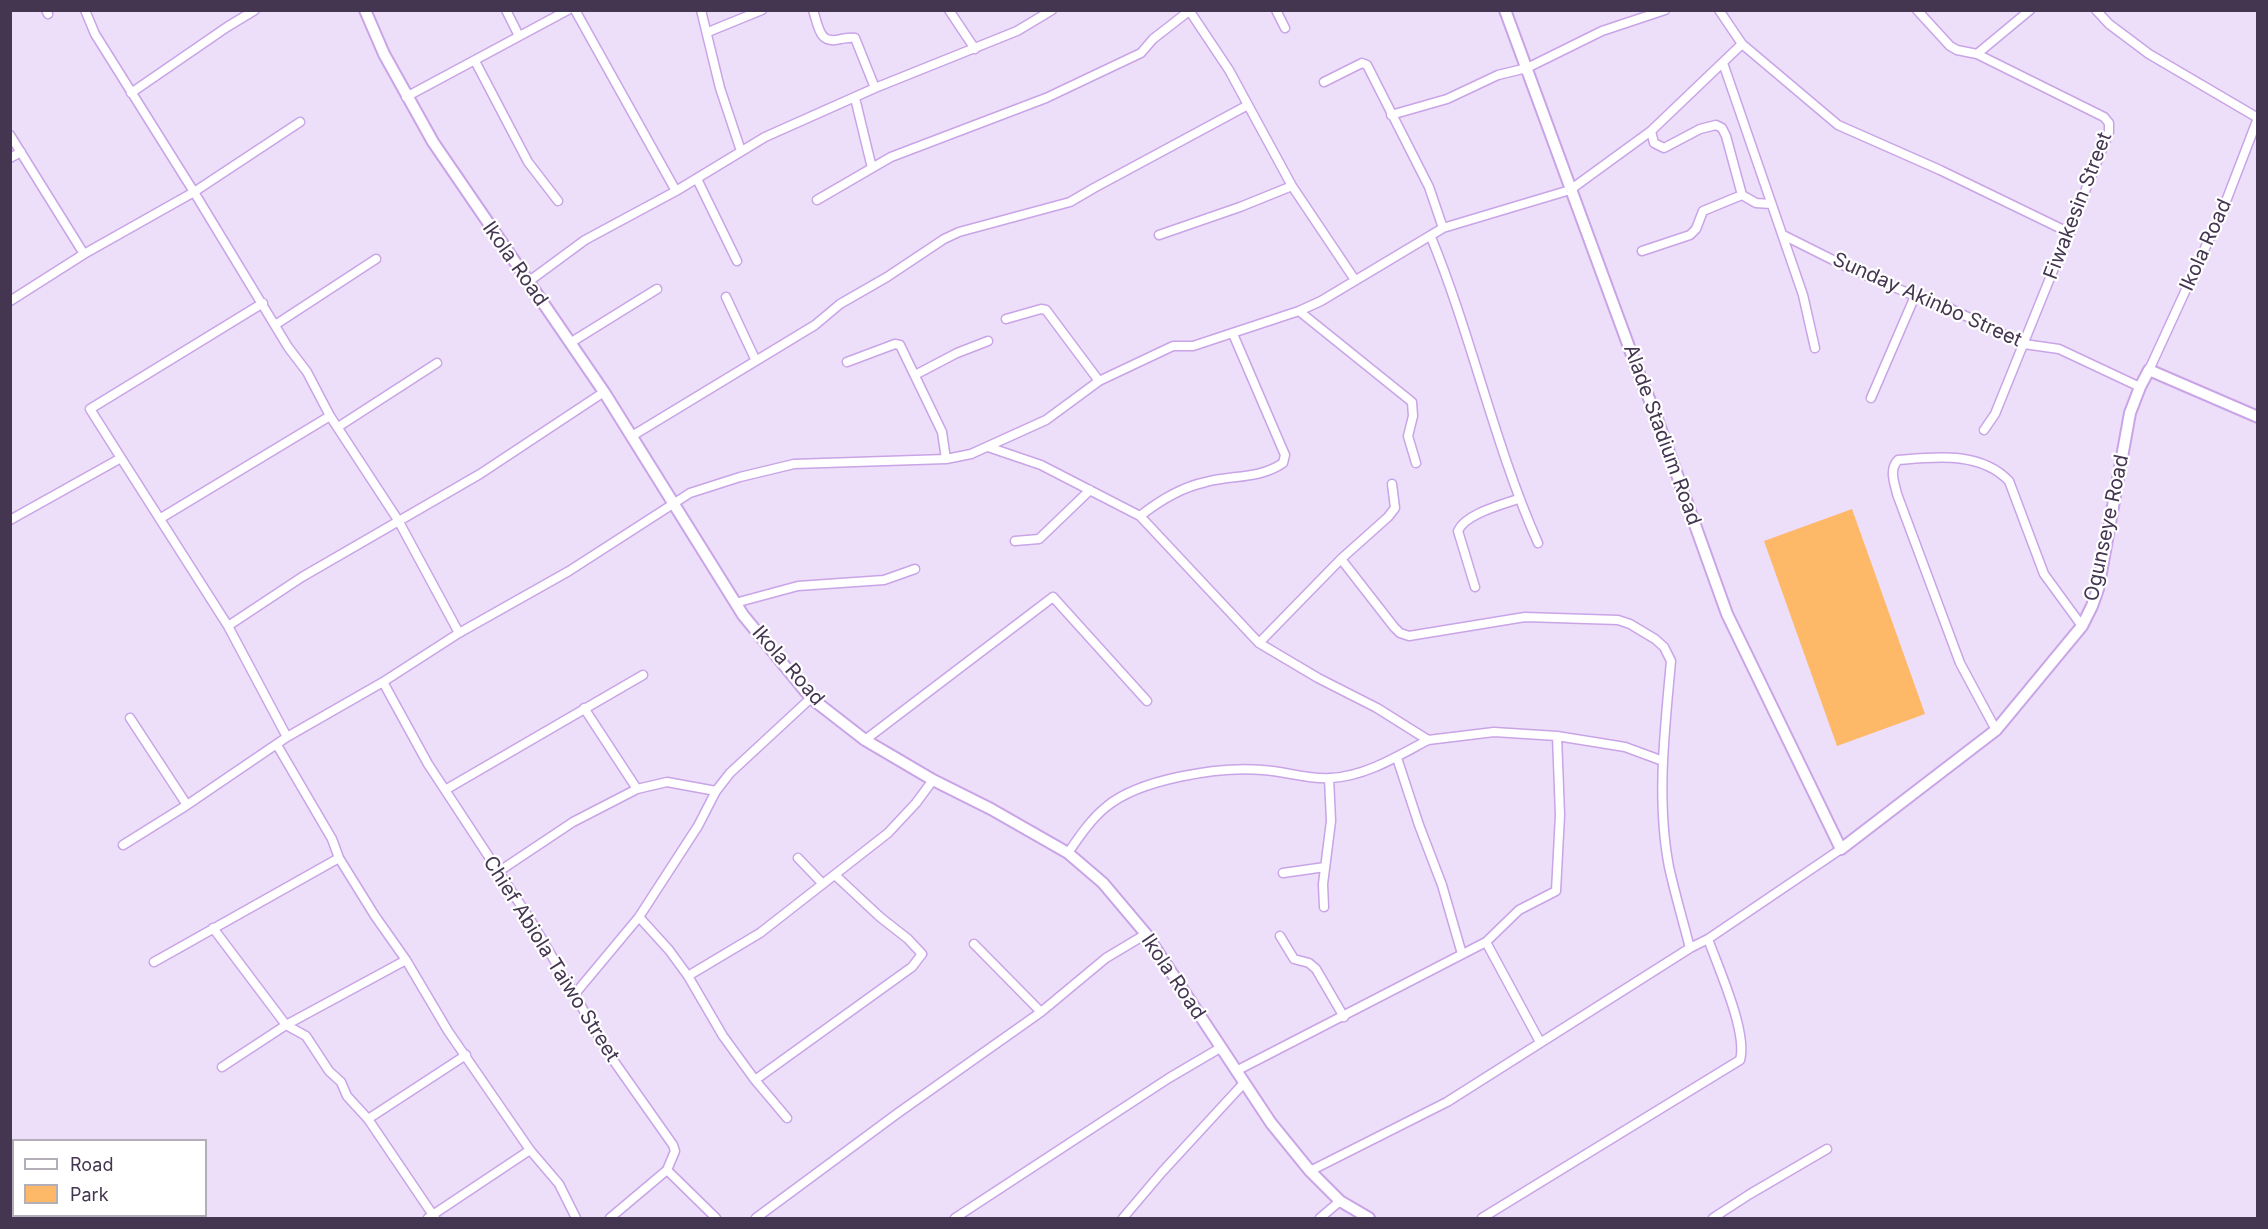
<!DOCTYPE html>
<html>
<head>
<meta charset="utf-8">
<style>
	body { margin:0 }
	#map { position:relative; width:2268px; height:1229px; overflow:hidden; background:#eddefa; font-family:Inter,sans-serif }
	canvas { display:block }
	.frame { position:absolute; inset:0; border:12px solid #443551; pointer-events:none }
	.legend { position:absolute; left:12px; top:1139px; width:195px; height:78px; box-sizing:border-box; background:#fff; border:2px solid #b4aeb9; margin:0; padding:8px 10px; list-style:none; font-size:18px; color:#443551 }
	.legend li { display:flex; align-items:center; gap:12px; height:30px }
	.legend b { width:30px; border:2px solid #b4aeb9 }
</style>
</head>
<body>
<div id="map">
<canvas width="2268" height="1229"></canvas>
<div class="frame"></div>
<ul class="legend">
<li><b style="height:8px;background:#fff"></b>Road</li>
<li><b style="height:16px;background:#fdb968"></b>Park</li>
</ul>
</div>
<script>
const c = document.querySelector('canvas').getContext('2d');
c.lineJoin = 'round';
function fillPath(path, color) { c.fillStyle = color; c.fill(path, 'evenodd'); }
function stroke(path, color, width, dash) { c.strokeStyle = color; c.lineWidth = width; c.lineCap = dash ? 'butt' : 'round'; c.setLineDash(dash || []); c.stroke(path); }
function drawText(font, color, halo, rows, align = 'center') {
  c.font = font + ' Inter,sans-serif'; c.lineWidth = 4.5; c.setLineDash([]); c.textBaseline = 'middle'; c.strokeStyle = halo; c.fillStyle = color; for (const [text, x, y, turn = 0] of rows) {
    c.save(); c.translate(x, y); c.rotate((+turn || 0) * Math.PI / 180); c.textAlign = isNaN(turn) ? turn : align; if (halo) c.strokeText(text, 0, 0); c.fillText(text, 0, 0); c.restore();
  }
}
fillPath(new Path2D(`
	M1852,509L1925,714L1837,746L1764,541Z`), '#fdb968');
stroke(new Path2D(`
	M10,1159L14,1161
	M69,1216L71,1218`), '#97c956', 3);
const minor = new Path2D(`
	M46,10L48,14
	M85,10L95,34L194,192L288,347L307,372L330,416L398,520L459,633
	M506,10L519,36
	M575,10L676,191
	M701,10L720,88L741,151
	M813,10C819,28 819,45 841,39C847,38 850,37 855,38L875,88
	M949,10L975,49
	M1189,10L1229,70L1292,186L1355,280
	M1276,10L1285,28
	M1719,10L1742,44
	M1917,10L1950,46L1957,50L1977,54L2104,117L2109,123V132L1995,414L1984,430
	M2096,10L2109,24L2149,54L2258,118
	M708,32L762,10
	M1977,54L2030,10
	M475,61L528,162L558,201
	M1723,63L1803,295L1815,348
	M1324,82L1362,63L1367,65L1429,187L1443,228
	M131,93L227,27L255,10
	M406,97L568,10
	M855,98L872,168
	M1391,115L1447,99L1498,75L1527,68L1602,31L1665,10
	M1651,131L1654,143L1664,148L1700,129L1716,125L1722,128L1726,136L1742,195
	M10,135L84,254
	M10,158L21,152
	M697,179L737,261
	M817,200L891,157L1046,98L1141,53L1153,39L1189,11
	M1159,235L1240,207L1292,186
	M1783,235L1847,267L1915,296L1949,308L2024,344L2059,349L2140,387
	M1431,237C1472,337 1494,444 1538,543
	M1642,251L1690,235L1696,229L1703,211L1742,195L1756,203L1771,204
	M528,282L585,240L676,191L765,137L875,88L1017,31L1052,10
	M726,297L756,361
	M10,301L84,254L194,192L300,122
	M1299,311L1412,402L1413,416L1408,436L1416,463
	M1006,319L1041,309L1046,310L1099,381
	M275,325L376,259
	M570,343L657,289
	M847,362L895,344L900,345L942,432L946,459
	M2149,370L2223,209L2258,118
	M915,375L957,353L988,341
	M1871,398L1915,296
	M338,427L437,363
	M632,436L815,325L840,304L887,277L944,239L959,232L1070,202L1094,188L1248,105
	M988,447L1041,465L1140,516C1159,501 1182,487 1206,482C1232,475 1260,479 1283,463L1285,455L1233,334
	M121,458L90,409L263,303
	M1140,516L1259,643L1318,678L1377,708L1428,740L1494,732L1557,736L1625,747L1663,761
	M161,518L330,416
	M10,520L121,458L228,626L287,737
	M1015,541L1039,539L1090,490
	M1341,559L1394,627L1400,633L1409,636L1525,617L1618,620L1630,624L1655,639L1664,647L1671,661C1665,728 1656,800 1669,867C1675,894 1683,921 1690,948
	M1475,587L1458,531C1465,514 1501,505 1518,499
	M735,603L798,586L884,580L915,569
	M228,626L302,577L480,474L604,392
	M1259,643L1341,559L1388,517L1395,508L1392,484
	M383,682L428,764L533,924L611,1057L673,1145L675,1151L667,1170L610,1218
	M584,708L637,789
	M130,718L187,805
	M1996,730L1960,663L1897,494C1894,481 1889,470 1898,460C1935,457 1980,451 2009,481L2044,574L2082,626
	M865,740L1053,597L1147,701
	M277,745L332,839L339,858L375,916L406,960L448,1031L530,1150L559,1184L576,1218
	M1397,758L1419,825L1442,885L1462,954
	M445,790L643,675
	M123,845L187,805L287,737L383,682L459,633L569,571L690,493L740,477L794,464L946,459L971,454L1046,420L1099,381L1173,346H1193L1299,311L1321,301L1443,228L1570,190L1651,131L1742,44L1838,125L1940,170L2070,233
	M1068,853C1079,837 1091,819 1106,807C1139,779 1220,766 1263,770C1285,771 1309,780 1331,778C1366,776 1398,756 1428,740
	M798,858L822,883
	M498,872L573,822L637,789L667,782L716,791
	M1283,873L1325,867
	M1324,907L1323,884L1331,821L1329,778
	M639,917L669,950L688,976L723,1036L755,1080L787,1118
	M213,928L286,1025L306,1036L329,1071L341,1082L347,1096L368,1119L435,1218
	M1280,936L1294,959L1309,963L1316,969L1344,1017
	M1486,942L1540,1042
	M974,944L1041,1012
	M154,962L339,858
	M688,976L760,933L888,833L916,803L933,780
	M574,995L639,917L698,826L716,791L730,773L811,698
	M222,1067L286,1025L406,960
	M1236,1071L1486,942L1519,910L1556,891L1560,815L1557,736
	M755,1080L912,967L922,954L908,939L880,917L835,875
	M368,1119L466,1055
	M667,1170L716,1218
	M1310,1171L1447,1102L1690,948L1708,939L1841,849
	M428,1218L530,1150
	M756,1218L898,1113L1041,1012L1106,958L1146,934
	M955,1218L1169,1078L1220,1048
	M1123,1218L1162,1172L1243,1084
	M1320,1218L1340,1201
	M1482,1218L1740,1060C1748,1033 1718,967 1708,939
	M1713,1218L1750,1194L1827,1149`);
const tertiary = new Path2D(`
	M365,10L384,54L433,142L604,392L743,615L811,698L865,740L933,780L991,809L1068,853L1103,883L1146,934L1271,1123L1310,1171L1340,1201L1369,1218
	M1505,10L1636,366L1656,416L1727,614L1841,849L1996,730L2082,626L2092,606L2098,589L2130,413L2140,387L2149,370L2258,417`);
stroke(minor, '#c9a4e7', 11);
stroke(tertiary, '#c9a4e7', 14);
stroke(minor, '#fff', 8);
stroke(tertiary, '#fff', 10);
drawText('20px', '#443551', '#fff', [
	["Fiwakesin Street",2078,206,-69],
	["Ikola Road",2206,245,-66],
	["Ikola Road",515,264,55],
	["Sunday Akinbo Street",1927,300,24],
	["Alade Stadium Road",1662,435,70],
	["Ogunseye Road",2107,528,-78],
	["Ikola Road",788,666,49],
	["Chief Abiola Taiwo Street",551,959,58],
	["Ikola Road",1173,977,56]
]);
</script>
</body>
</html>
